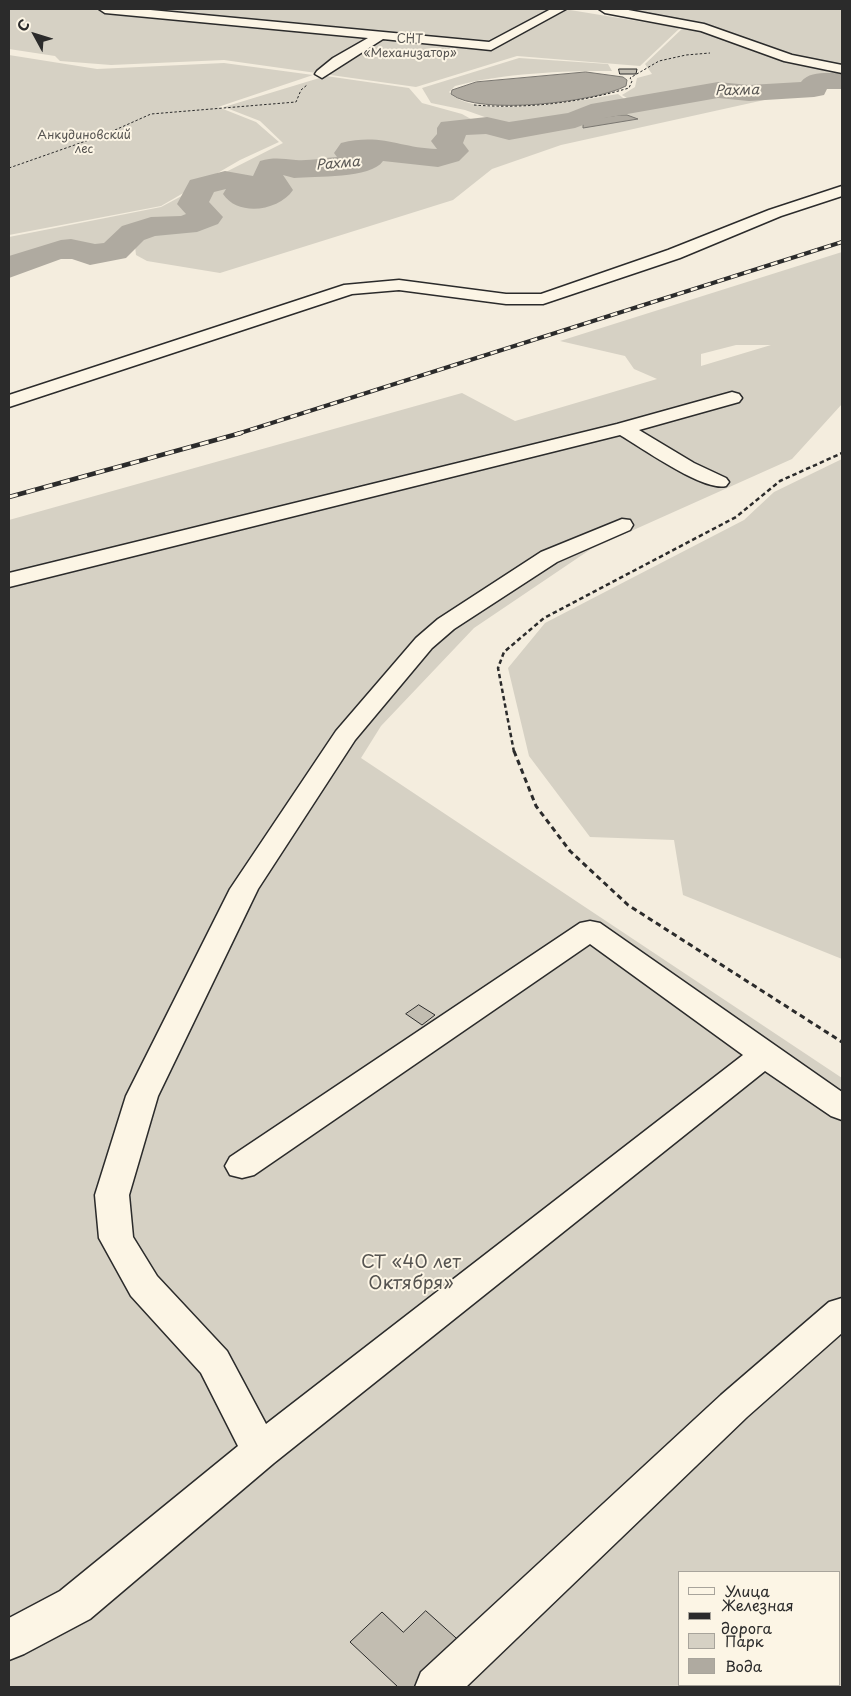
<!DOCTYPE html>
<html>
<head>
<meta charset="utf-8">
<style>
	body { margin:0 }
	#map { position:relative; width:851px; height:1696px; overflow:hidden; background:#f4edde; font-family:"Playpen Sans",sans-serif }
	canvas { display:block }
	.frame { position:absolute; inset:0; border:10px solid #2b2b2b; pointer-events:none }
	.legend { position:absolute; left:678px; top:1571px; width:162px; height:115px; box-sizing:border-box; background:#fcf5e5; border:1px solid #a8a49b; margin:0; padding:6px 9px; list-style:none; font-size:15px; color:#2b2b2b }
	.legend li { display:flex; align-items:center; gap:10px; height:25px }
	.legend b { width:25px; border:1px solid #a8a49b }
	.north { position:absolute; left:10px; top:10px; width:50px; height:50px; -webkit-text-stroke:4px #fcf5e5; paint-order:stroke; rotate:309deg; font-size:14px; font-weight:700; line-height:20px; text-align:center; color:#2b2b2b }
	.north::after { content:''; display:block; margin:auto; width:18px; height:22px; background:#2b2b2b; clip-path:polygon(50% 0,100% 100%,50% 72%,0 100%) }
</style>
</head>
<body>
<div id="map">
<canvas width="851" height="1696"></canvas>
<div class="frame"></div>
<ul class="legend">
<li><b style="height:6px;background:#fcf5e5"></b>Улица</li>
<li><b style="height:6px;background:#2b2b2b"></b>Железная дорога</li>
<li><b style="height:14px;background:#d6d1c4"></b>Парк</li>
<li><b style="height:14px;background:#afaaa0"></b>Вода</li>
</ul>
<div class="north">С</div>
</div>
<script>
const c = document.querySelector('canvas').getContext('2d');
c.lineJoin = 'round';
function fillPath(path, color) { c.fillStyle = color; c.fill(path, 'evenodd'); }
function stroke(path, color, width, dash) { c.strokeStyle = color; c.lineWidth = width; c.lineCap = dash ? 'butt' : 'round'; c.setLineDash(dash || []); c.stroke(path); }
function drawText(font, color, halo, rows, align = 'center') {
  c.font = font + ' "Playpen Sans",sans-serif'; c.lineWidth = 4; c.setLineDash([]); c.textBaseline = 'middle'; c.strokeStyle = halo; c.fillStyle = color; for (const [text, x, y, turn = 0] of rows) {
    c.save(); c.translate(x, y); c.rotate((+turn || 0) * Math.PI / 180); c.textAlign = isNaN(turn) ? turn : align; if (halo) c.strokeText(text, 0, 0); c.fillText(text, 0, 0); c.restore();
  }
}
fillPath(new Path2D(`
	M9,9H564L680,28L640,66L517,56L416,87L224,60L111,65L60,61L55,56L9,49Z
	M607,9H842V66L783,53L711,27Z
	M685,26L842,70V79H819L808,83L807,88L747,91L716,89L635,103L622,95L635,87L637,78L652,74L645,64Z
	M9,55L97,69L224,63L313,75L218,107L256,122L279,142L240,160L161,206L9,235Z
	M519,58L608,64L612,71C560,71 505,73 455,86L449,92C474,121 583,100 618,94L627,101L548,123L513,127L465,110L431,103L422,88Z
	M326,76L409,88L422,103L462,114L478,123L446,128L445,137L440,142L445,153C429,156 416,152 400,152L398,147L381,145L347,147L342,152L357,162L297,166L288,163L269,165L259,175L267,189L261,194L250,193L257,183L239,176L216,177L283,143L260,121L224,107Z
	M774,91L796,93L561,145L492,169L453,200L220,273L147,261L136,255L134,237L154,230L192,228L216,217L200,202L213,186L231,183L239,187L230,195C252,202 267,208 286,191L274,177L282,170L290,171L365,166L374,161L359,151H384L386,156C412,157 434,164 459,155L452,141L459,137L458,129L489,128L509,133L575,121L597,114L720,92L747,94Z
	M193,190L187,208L196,218L182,223L146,225L124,233L109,248L93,252C67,236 35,256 9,265V237L161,207Z
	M842,252V404L792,459L591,549L474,628L381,726L361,758L842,1078V1687H9V520L462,393L515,421L657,379L634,369L625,356L560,341ZM736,345H771L701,366V354ZM680,1572H840V1685H680Z
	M842,459V959L683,895L674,840L590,837L529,756L508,668L545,623L744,520L774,492Z`), '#d6d1c4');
const water = new Path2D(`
	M586,72L623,77L627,80L626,86C596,102 478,116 451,94L452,90L476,82Z
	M618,115H627L638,119L583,128V121C594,116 606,118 618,115Z`);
fillPath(water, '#afaaa0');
stroke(water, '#7a7771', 1);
fillPath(new Path2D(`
	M842,73V89H827L824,95L814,97L749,101L718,98L599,119L575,128L509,140L486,134L466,135L463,143L469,151L459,161L438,167L383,161C371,179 315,176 294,178L283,175L293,190C279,211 238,217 223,194L226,189L214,192L209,202L223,217L218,224L197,232L155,236L144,240L126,258L90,265L72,259H61L9,278V256L61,240L71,239L95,244L104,243L122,226L151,217L181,216L186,214L177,204L190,180L225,171L253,176L260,161C275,157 282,159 296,160C309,161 324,158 337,157L334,153L341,143C382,133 399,148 437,149L431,141L437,134V128L441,122L487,117L509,122L568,113L591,104L718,82L749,85L801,82C810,70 830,74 842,73Z`), '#afaaa0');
const building = new Path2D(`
	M619,69H637L636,74H620Z
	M419,1005L435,1015L422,1025L406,1014Z
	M426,1611L465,1646L423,1687H398L350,1642L382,1612L403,1632Z`);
fillPath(building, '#c2bdb1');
stroke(building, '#2b2b2b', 1);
const minor = new Path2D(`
	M99,9H140L489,42L551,9H566L491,50L383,39L322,78L315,74L317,71L333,58L368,38L105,13Z
	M599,9H623L704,24L792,55L842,65V73L784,61L701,31L605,13Z
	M842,186V196L781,216L680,258L543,304H506L399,290L352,294L9,407V395L344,285L399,280L506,294H541L668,250L769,210Z
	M732,392L739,394L742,398L739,402L639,430L694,463L726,478L729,482L726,486C704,492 642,448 620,435L9,587V573L617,424Z
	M622,519L630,520L633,525L630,530L557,562L454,629L432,648L355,740L258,889L158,1096L129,1195L133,1237L157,1276L227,1351L266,1424L743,1055L590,944L254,1175L242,1178L230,1175L225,1166L230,1157L580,923L590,921L600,923L842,1092V1120L831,1116L765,1071L274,1463L90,1619L24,1654L9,1660V1618L60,1591L238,1446L201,1373L131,1296L99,1238L95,1195L126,1096L230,889L336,731L416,638L438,619L541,552Z
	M842,1298V1333L747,1417L466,1687H415L421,1672L721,1395L829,1302Z`);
stroke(minor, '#2b2b2b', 3);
stroke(new Path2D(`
	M474,105C527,109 578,103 629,88L632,81L630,78L659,61L686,55L710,53
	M9,168L106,134L151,114L296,102L301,90L307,85`), '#2b2b2b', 1, [2.5, 2]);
stroke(new Path2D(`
	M514,752L498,668L504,652L544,618L736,517L780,481L842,453`), '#2b2b2b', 2.5, [4.5, 3]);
stroke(new Path2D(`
	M514,751L536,806L570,851L628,905L842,1042`), '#2b2b2b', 3, [5.5, 4]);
fillPath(minor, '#fcf5e5');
const railFar1 = new Path2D(`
	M237,434L842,242`);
const rail = new Path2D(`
	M9,497L241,433`);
stroke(railFar1, '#2b2b2b', 4);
stroke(rail, '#2b2b2b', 4.5);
stroke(railFar1, '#fcf5e5', 2.5, [7]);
stroke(rail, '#fcf5e5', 3, [9]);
drawText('12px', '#565451', '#fcf5e5', [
	["СНТ",410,40],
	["«Механизатор»",410,54],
	["Анкудиновский",84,136],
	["лес",84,150]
]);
drawText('italic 14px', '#595754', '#fcf5e5', [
	["Рахма",737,91,-1],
	["Рахма",338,164,-5]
]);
drawText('18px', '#565451', '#fcf5e5', [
	["СТ «40 лет",411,1263],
	["Октября»",411,1284]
]);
</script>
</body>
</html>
